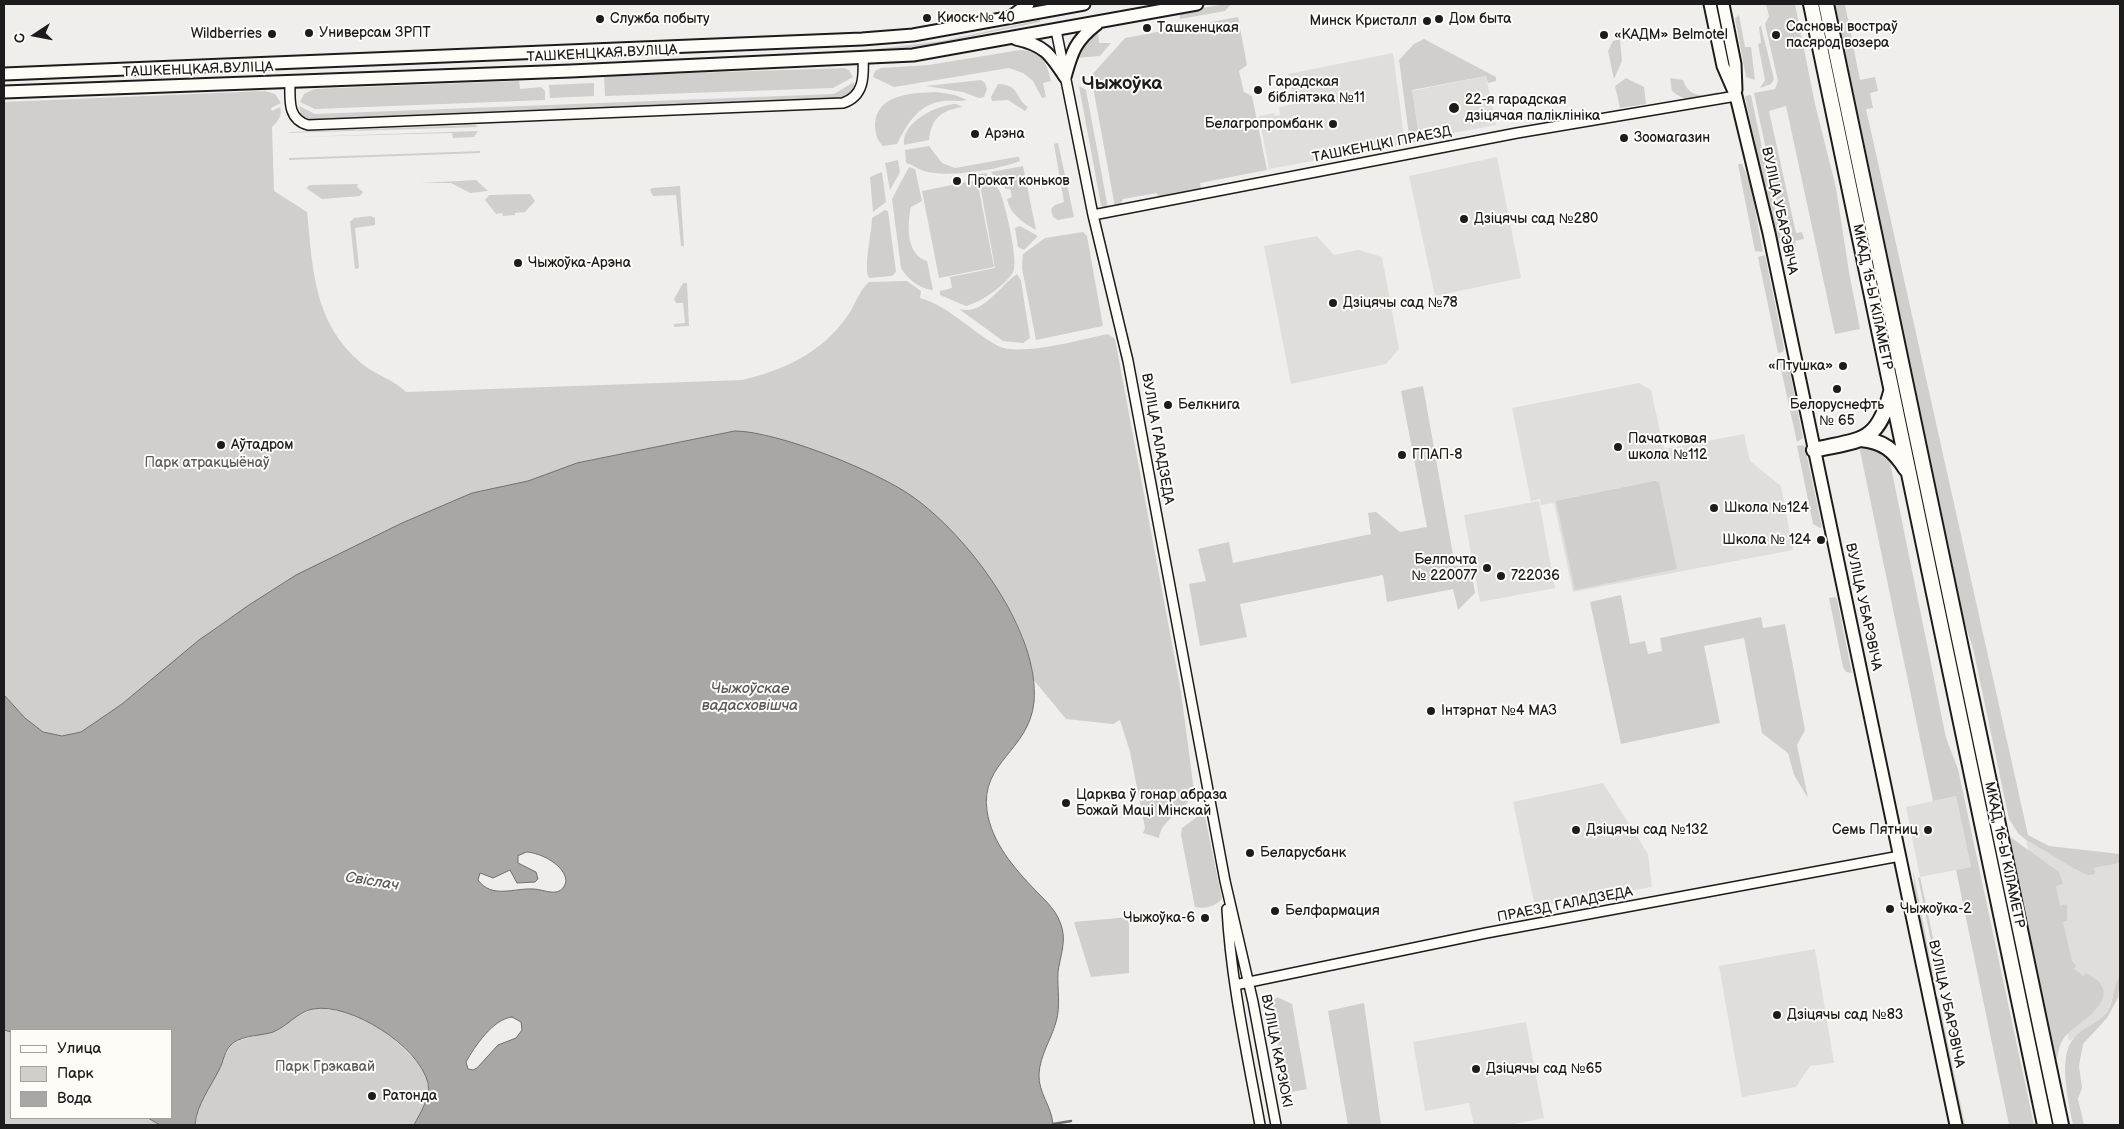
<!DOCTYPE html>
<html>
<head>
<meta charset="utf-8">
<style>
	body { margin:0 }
	#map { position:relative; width:2124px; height:1129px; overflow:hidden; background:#f0eeea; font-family:"Balsamiq Sans",sans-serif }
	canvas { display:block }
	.frame { position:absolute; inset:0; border:5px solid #1c1c1c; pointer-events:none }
	.legend { position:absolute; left:10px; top:1029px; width:162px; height:90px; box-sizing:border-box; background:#fdfcf7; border:1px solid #a3a29f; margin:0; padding:6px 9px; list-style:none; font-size:15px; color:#1c1c1c }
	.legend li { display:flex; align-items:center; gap:10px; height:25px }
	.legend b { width:25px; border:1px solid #a3a29f }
	.north { position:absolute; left:10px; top:10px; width:50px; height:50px; -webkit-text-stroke:4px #fdfcf7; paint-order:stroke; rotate:259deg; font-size:14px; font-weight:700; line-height:20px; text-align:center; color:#1c1c1c }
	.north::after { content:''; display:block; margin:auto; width:18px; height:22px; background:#1c1c1c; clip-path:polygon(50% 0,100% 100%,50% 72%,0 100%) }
</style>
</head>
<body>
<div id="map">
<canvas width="2124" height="1129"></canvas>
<div class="frame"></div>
<ul class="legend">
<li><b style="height:6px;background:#fdfcf7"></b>Улица</li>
<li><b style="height:14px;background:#d0cfcc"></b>Парк</li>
<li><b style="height:14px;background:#a8a7a3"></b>Вода</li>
</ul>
<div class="north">С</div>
</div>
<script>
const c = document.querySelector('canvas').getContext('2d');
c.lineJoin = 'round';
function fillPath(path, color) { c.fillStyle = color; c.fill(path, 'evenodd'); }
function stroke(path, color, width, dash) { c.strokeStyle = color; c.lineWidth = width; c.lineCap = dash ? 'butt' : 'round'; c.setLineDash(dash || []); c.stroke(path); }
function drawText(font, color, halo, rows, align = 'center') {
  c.font = font + ' "Balsamiq Sans",sans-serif'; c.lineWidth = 4; c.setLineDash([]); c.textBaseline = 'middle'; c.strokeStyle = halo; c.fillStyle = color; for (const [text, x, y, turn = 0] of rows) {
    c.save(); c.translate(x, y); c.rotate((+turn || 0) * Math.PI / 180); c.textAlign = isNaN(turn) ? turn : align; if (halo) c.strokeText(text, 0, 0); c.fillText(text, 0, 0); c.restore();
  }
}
fillPath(new Path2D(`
	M1393,53L1405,144L1269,169L1259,116L1274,113L1275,116L1280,115L1279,107L1294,104L1288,74Z
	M1486,76L1496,125L1420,139L1412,91Z
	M1497,157L1521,278L1435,296L1409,176Z
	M1317,236L1334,255L1358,250L1382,257L1399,349L1386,364L1291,384L1264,246Z
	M1639,383L1651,390L1664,449L1744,434L1750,461L1781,486L1793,550L1573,592L1554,503L1541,505L1540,499L1531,501L1512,408Z
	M1539,501L1555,588L1480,602L1464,515Z
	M1603,783L1648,854L1652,887L1535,907L1513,802Z
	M1956,796L1971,867L1920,877L1906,807Z
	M2026,840L2051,855L2093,868L2120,863V976L2108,1010L2099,1021L2069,1041Z
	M1815,949L1834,1063L1810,1066L1796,1087L1742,1097L1719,966Z
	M1526,1022L1544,1118L1509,1125H1474L1469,1103L1425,1111L1413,1042Z`), '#e0deda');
fillPath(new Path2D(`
	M1225,4H1231L1225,11L1180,19V12Z
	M1766,4H1795L1815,104L1836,188L1849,272L1860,329L1835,334L1786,106L1769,111L1796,233L1802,232L1804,239L1795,241L1796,251L1788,254L1754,93L1775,89L1778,81L1765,24L1769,16Z
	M1833,4H1845L1860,80L1875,77L1878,91L1870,93L1873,108L1866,109L2028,835L2049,846L2120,854V863L2094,868L2095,874L2088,875L2075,869L2026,840L2018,833L2009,819L1973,648L1959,606Z
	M1739,15L1745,47H1751L1755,80L1746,77L1735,18Z
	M1238,17L1247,65L1239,71L1244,92L1252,96L1267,170L1200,183L1202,191L1159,200L1157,193L1123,199L1119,207H1115L1091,76L1125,38Z
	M1040,20V22L963,38L928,48L877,51L875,49L942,41Z
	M1761,26L1774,79L1771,84L1760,88L1765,80L1758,44L1761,43L1759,27Z
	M1098,33L1099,43H1111L1100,56L1075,58C1076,46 1086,35 1098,33Z
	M1424,39L1496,77V81L1488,83L1486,76L1412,90L1420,141L1410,143L1399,60L1414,44Z
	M1620,39L1622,61L1614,79L1608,51L1613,41Z
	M1020,50C1041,51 1047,62 1051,81L1043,83L1046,97L1042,98L1033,81L1023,73L1009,68L894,87L873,77L875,71L881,68L929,65Z
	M844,68L849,70L853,77L833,88L605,96L604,76Z
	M1626,78L1644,87L1646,104L1620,108L1615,86Z
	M1670,78L1683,80C1690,99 1703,96 1718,92V95C1701,98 1686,104 1672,91Z
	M981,80L985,83L987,89L984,97L979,98L963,92L926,86Z
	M519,81L520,89L541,87L545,91V100L315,109L300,102L304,94L314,89Z
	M854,82C855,92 849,96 840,99L310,121L301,115L299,106L315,114L834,94Z
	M594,83V96L550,98L549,85Z
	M998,84C1020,84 1015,99 1028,107L1025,111L1008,100L992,101L991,97Z
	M1079,86L1086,90L1108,208H1103L1101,205Z
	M265,91L275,94L281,103L271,108L272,111L280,107C283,116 277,122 272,127L274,191L307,212C313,269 313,322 361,363C375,375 393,379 406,392L742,380C783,370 820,354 846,318C854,308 859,290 869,282L907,281L921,291L920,298C950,307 971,331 998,346C1020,357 1083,339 1108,334L1115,339L1181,692L1194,791C1188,811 1162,817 1159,838L1143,833L1145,828L1130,752L1120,720L1113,724L1066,719L1033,679L1023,637L1012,613L994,585L847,463L764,434L735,431L577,463L528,481L472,493L402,523L281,584L215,628L122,704L81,732L62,736L43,732L25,718L4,695V102Z
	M937,92L955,95L967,100C959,102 952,100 944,101C918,104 908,123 897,144L883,146C877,141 875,132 875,124C877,93 914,93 937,92Z
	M1751,95L1782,243L1775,244L1745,96Z
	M956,104L963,107C942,110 931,118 929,140L904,145C901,122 937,105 956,104Z
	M475,125L478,127L287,133L291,132Z
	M478,131L474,137L453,138L452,133L296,137Z
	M1058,143L1074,217L1058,220L1053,217L1051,209L1055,205L1064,202L1054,144Z
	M929,146L942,163L955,168L1016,157H1019L1020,161C998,170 946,178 924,171C918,169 913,165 906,163L905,150Z
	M480,151V153L289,160V158Z
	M898,160L900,172L890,190L885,163Z
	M1738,164H1742L1750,183L1763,252L1755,251Z
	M1023,166L1036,230C1023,223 1010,214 1007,199L1012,197L1010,189H1005L1004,183L1000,184L991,172Z
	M909,167L915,169L922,201L911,207C907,224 906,255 927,261L933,290C920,289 907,279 901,268L892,199Z
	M882,172L886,202L873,212L870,177Z
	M986,173C990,179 997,185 1000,192C1005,204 1019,262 1013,272C1005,286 981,302 966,306L940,295V291L952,288L950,277L995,268L978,174Z
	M476,180L488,191L470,193L451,183H420Z
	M977,180L994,267L939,278L922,191Z
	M358,184L357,187L363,192L360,196L322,199L306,188L310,185Z
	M680,186L684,246H681L676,195L653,196L650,190L652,188Z
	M530,194L535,201L525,212L515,213V215L503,216L502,213L496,214L485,200L489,195Z
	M885,210L888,211L896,272L892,276L869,278C863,267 872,233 872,218Z
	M371,216L375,218V225L355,228L359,268L355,269L350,222L354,218Z
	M1020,226L1038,236L1024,250L1018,247L1015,228Z
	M1083,232L1087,236L1103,326L1036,340L1022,268L1023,254L1045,238Z
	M1765,255L1784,348L1783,352L1778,353L1758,257Z
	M1017,274L1021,281L1030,338L1023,343L1003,341L959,309C983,316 999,286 1017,274Z
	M683,283H687L689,326L674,327V324L685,323L683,303H676L674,299Z
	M1784,359L1788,362L1803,438L1797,442L1779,360Z
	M1423,386L1455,566L1470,564L1475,593L1458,610L1453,589L1387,602L1383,575L1240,604L1247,637L1200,646L1189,584L1206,581L1198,549L1229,542L1233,563L1371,534L1368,513L1376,512L1400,532L1427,527L1401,391Z
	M1869,444L1889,457L1890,462L1946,738L1958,769L2034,1125H2009L1956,870L1971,867L1956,796L1933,801L1859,446Z
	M1803,445L1805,447L1822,527L1820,528L1813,524L1797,446Z
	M1655,481L1659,483L1677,569L1575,590L1556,501Z
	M1621,595L1630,644L1645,641L1648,654L1662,651L1660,638L1761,617L1763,628L1785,624L1805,730L1797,745L1808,798L1794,775L1788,753L1762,733L1744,638L1704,646L1720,723L1621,744L1590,602Z
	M1835,597L1837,599L1852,673L1846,672L1843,667L1829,598Z
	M1204,812L1222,899C1213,907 1207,909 1195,907L1181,835L1182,828Z
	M2006,834L2059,872L2063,884L2056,886L2060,906L2067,904V921L2063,922L2072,961L2076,966L2074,969L2084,976L2086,973C2090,976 2096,978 2099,982C2118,1004 2073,1025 2064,1038C2058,1045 2058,1058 2055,1067Z
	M1913,870L1936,989L1933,990L1916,910Z
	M1920,877L1944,989H1941L1918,878Z
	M1129,917V973L1091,977L1074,922Z
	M2120,976L2118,998L2107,1018L2083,1044L2079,1066L2082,1088L2078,1099L2084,1125H2073C2069,1103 2057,1057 2074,1038C2083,1027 2098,1024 2107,1012C2114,1001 2113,986 2120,976Z
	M1277,997L1292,1004L1307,1089L1287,1093L1271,1003Z
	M1938,997L1965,1125H1960L1935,998Z
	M1364,1003L1381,1125H1348L1328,1011Z
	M314,1009C352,1007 383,1027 408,1053C418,1062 427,1072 428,1086C430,1099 419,1113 414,1125H195L202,1100L231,1045L241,1040L274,1031L295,1017Z
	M4,1030L11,1032V1118H148L160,1125H4Z`), '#d0cfcc');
const water = new Path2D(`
	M735,431C777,431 879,472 913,497C968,536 1040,631 1034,702C1029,751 980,762 987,811C992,843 1014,868 1036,891C1047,902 1058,912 1062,928C1066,943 1060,957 1058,972C1057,990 1061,1005 1056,1022C1051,1040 1040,1055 1039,1074C1038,1093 1052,1106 1053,1125H414C420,1113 431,1097 428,1083C419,1046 350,1002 313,1009C297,1012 288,1026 273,1032C261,1036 244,1035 233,1043C224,1050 224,1061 219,1070C210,1088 197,1104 195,1125H160L148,1118H171V1030L11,1032L4,1030V695L25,718L43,732L62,736L81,732L122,704L199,640L249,605L296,575L402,523L472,493L528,481L577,463ZM527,852C541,853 565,865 566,881C565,886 562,891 556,892C549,893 540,889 533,889C513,888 492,899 478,880L480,873L493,878L510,870L517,883L535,882L538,879L536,872L518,863V856ZM512,1017L521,1022L522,1030L516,1038L498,1045L477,1068L473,1070L468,1069L466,1062C475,1046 493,1019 512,1017Z`);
fillPath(water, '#a8a7a3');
stroke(water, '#706f6d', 1);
stroke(new Path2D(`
	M1053,1124L1071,1121`), '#706f6d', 2.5);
const minor = new Path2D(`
	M1056,30L1093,215L1128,361L1225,881L1253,1002L1276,1125
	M290,81C290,99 287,119 308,125L843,103C864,96 864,77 863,57
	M1093,215L1517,133L1736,96
	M1227,909C1231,982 1247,1053 1260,1125
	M1235,985L1486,933L1900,856`);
const major = new Path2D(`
	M1710,4L1723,66L1736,96L1769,233L1956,1125
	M1723,4L1735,64L1736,90
	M1012,16L1028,4
	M1016,39C1044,45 1050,54 1065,77
	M4,74L862,39L913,35L1084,4
	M1065,77C1072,52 1075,41 1097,24
	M4,92L571,71L913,55L1197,4`);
const highway = new Path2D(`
	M1811,4L2045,1125
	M1826,4L2061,1125
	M1861,439C1883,441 1894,450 1906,469
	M1814,450C1862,439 1877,444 1891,392`);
stroke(minor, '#1c1c1c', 12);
stroke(major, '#1c1c1c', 15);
stroke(highway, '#1c1c1c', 18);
stroke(minor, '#fdfcf7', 9);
stroke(major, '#fdfcf7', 11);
stroke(highway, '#fdfcf7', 14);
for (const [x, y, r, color] of [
	[927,18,5,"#1c1c1c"],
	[600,19,5,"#1c1c1c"],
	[1439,19,5,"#1c1c1c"],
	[1427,21,5,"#1c1c1c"],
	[1147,28,5,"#1c1c1c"],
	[309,33,5,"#1c1c1c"],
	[272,34,5,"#1c1c1c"],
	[1604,35,5,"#1c1c1c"],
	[1776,35,5,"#1c1c1c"],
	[1258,90,5,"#1c1c1c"],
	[1454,108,6,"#1c1c1c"],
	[1333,124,5,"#1c1c1c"],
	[975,134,5,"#1c1c1c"],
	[1624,138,5,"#1c1c1c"],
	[957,181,5,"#1c1c1c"],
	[1464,219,5,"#1c1c1c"],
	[518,263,5,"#1c1c1c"],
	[1333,303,5,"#1c1c1c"],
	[1843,366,5,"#1c1c1c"],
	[1837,389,5,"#1c1c1c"],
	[1168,405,5,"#1c1c1c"],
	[221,445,5,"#1c1c1c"],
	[1618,447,5,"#1c1c1c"],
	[1402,455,5,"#1c1c1c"],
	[1714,508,5,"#1c1c1c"],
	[1821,540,5,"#1c1c1c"],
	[1487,568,5,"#1c1c1c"],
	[1501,576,5,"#1c1c1c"],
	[1431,711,5,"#1c1c1c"],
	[1066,803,5,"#1c1c1c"],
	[1576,830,5,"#1c1c1c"],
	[1928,830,5,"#1c1c1c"],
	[1250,853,5,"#1c1c1c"],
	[1890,909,5,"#1c1c1c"],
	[1275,911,5,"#1c1c1c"],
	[1205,918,5,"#1c1c1c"],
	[1777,1015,5,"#1c1c1c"],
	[1476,1069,5,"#1c1c1c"],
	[372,1096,5,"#1c1c1c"]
]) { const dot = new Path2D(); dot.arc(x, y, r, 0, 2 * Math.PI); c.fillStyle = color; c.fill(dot); stroke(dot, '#fdfcf7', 2); }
drawText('14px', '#1c1c1c', '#fdfcf7', [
	["Киоск № 40",937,18],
	["Служба побыту",610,19],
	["Дом быта",1449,19],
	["Минск Кристалл",1417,21,"right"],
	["Сасновы востраў",1786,27],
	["пасярод возера",1786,43],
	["Ташкенцкая",1157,28],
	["Универсам ЗРПТ",319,33],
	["Wildberries",262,34,"right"],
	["«КАДМ» Belmotel",1614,35],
	["Гарадская",1268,82],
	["бібліятэка №11",1268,98],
	["22-я гарадская",1465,100],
	["дзіцячая паліклініка",1465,116],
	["Белагропромбанк",1323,124,"right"],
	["Арэна",985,134],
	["Зоомагазин",1634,138],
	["Прокат коньков",967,181],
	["Дзіцячы сад №280",1474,219],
	["Чыжоўка-Арэна",528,263],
	["Дзіцячы сад №78",1343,303],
	["«Птушка»",1833,366,"right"],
	["Белкнига",1178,405],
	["Белоруснефть",1837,405,"center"],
	["№ 65",1837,421,"center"],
	["Пачатковая",1628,439],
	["школа №112",1628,455],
	["Аўтадром",231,445],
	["ГПАП-8",1412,455],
	["Школа №124",1724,508],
	["Школа № 124",1811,540,"right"],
	["Белпочта",1477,560,"right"],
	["№ 220077",1477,576,"right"],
	["722036",1511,576],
	["Інтэрнат №4 МАЗ",1441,711],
	["Царква ў гонар абраза",1076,795],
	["Божай Маці Мінскай",1076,811],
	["Дзіцячы сад №132",1586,830],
	["Семь Пятниц",1918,830,"right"],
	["Беларусбанк",1260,853],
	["Чыжоўка-2",1900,909],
	["Белфармация",1285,911],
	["Чыжоўка-6",1195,918,"right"],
	["Дзіцячы сад №83",1787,1015],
	["Дзіцячы сад №65",1486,1069],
	["Ратонда",382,1096]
], 'left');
drawText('14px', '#1c1c1c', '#fdfcf7', [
	["ТАШКЕНЦКАЯ ВУЛІЦА",602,54,-3],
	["ТАШКЕНЦКАЯ ВУЛІЦА",198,70,-2],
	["ТАШКЕНЦКІ ПРАЕЗД",1382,145,-11],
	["ВУЛІЦА УБАРЭВІЧА",1779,211,78],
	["МКАД, 15-Ы КІЛАМЕТР",1872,297,78],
	["ВУЛІЦА ГАЛАДЗЕДА",1157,439,80],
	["ВУЛІЦА УБАРЭВІЧА",1863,607,78],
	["МКАД, 16-Ы КІЛАМЕТР",2004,855,78],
	["ПРАЕЗД ГАЛАДЗЕДА",1565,905,-11],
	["ВУЛІЦА УБАРЭВІЧА",1946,1004,78],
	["ВУЛІЦА КАРЗЮКІ",1276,1051,79]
]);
drawText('14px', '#5b5b5a', '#fdfcf7', [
	["Парк атракцыёнаў",207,463],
	["Парк Грэкавай",325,1067]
]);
drawText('italic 15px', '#5b5b59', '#fdfcf7', [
	["Чыжоўскае",750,689],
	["вадасховішча",750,706],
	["Свіслач",372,882,9]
]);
drawText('bold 19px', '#1c1c1c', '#fdfcf7', [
	["Чыжоўка",1122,84]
]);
</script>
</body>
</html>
